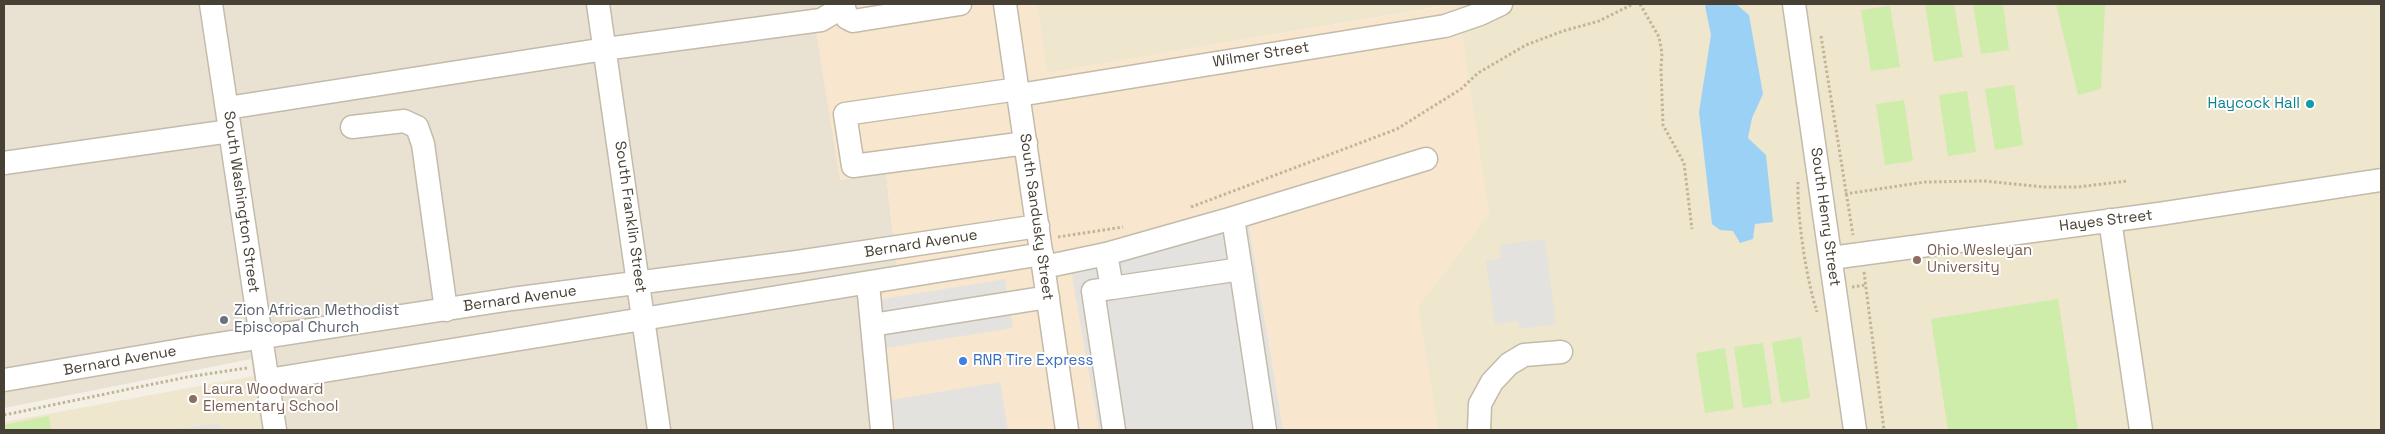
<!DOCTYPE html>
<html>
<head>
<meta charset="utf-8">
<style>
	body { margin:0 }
	#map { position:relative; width:2385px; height:434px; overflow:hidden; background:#f4f0e5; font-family:"Space Grotesk",sans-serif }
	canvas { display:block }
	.frame { position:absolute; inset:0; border:5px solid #474034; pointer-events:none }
</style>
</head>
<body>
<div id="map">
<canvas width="2385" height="434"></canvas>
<div class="frame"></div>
</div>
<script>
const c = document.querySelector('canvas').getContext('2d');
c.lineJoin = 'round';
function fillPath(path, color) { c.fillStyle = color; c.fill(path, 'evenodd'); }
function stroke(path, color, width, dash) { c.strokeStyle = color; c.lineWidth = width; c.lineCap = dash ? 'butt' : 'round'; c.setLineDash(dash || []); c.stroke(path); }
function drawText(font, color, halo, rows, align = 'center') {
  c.font = font + ' "Space Grotesk",sans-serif'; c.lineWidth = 4; c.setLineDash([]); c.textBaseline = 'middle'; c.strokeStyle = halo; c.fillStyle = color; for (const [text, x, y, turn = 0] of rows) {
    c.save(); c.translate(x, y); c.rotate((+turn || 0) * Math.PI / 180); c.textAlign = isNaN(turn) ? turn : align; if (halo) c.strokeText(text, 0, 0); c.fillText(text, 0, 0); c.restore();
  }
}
fillPath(new Path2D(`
	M4,4H843L840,180L886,173L899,286L873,430H261L251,359L4,408Z`), '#e9e2d3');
fillPath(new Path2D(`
	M843,4H1037L1047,73L1457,4L1489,214L1418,307L1438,430H873L859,293L899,286L886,173L840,180L813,14Z`), '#f8e7ce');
fillPath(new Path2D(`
	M1037,4H1454L1047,73Z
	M1457,4H2381V430H1438L1418,307L1489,214Z
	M254,376L261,430H4V422Z`), '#efe6ce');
fillPath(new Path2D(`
	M1925,4H1954L1963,57L1934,62Z
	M1973,4H2003L2009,50L1981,54Z
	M2056,4H2105L2101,89L2078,95Z
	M1890,6L1900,67L1871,71L1861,10Z
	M2014,85L2023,145L1995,150L1985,89Z
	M1967,91L1976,152L1948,156L1939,95Z
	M1904,100L1913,161L1885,165L1876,104Z
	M2058,299L2078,430H1948L1931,319Z
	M1801,337L1810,398L1781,403L1772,342Z
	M1763,343L1772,404L1743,408L1734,347Z
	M1725,348L1734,409L1705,413L1696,353Z
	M49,416L51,430H4V425Z`), '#ceecaa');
fillPath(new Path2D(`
	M1248,221L1283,430H1099L1071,270Z
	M1545,239L1556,324L1519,329L1518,321L1495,324L1486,261L1501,258L1500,245Z
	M1005,279L1013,328L885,348L877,300Z
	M1000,382L1008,430H896L891,400Z
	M220,423L221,430H168Z`), '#e4e2de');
fillPath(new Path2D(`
	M1707,4H1736L1749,15L1763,94L1752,118L1748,138L1766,155L1773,222L1755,224L1753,239L1740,243L1733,231L1720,230L1712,224L1699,112L1711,35L1705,6Z`), '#9cd1f6');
const minor = new Path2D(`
	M211,4L275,430
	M598,4L659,430
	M843,4L847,18L853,21L960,4
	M1005,4L1067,430
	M1794,4L1855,430
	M1018,89L845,114L853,166L1026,143
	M1019,95L1445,26L1480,14L1501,4
	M227,108L605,49L821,20L843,7
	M352,127L404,121L417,127L423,144L446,310
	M4,163L230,131
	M1233,218L1426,159
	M2110,220L2141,430
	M1106,254L1112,288L1093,291L1114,430
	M1831,258L2159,214L2381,180
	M1044,267L1106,254L1233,218L1265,430
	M868,284L882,430
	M1112,288L1241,269
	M872,325L1048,297
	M4,380L199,347L512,299L797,262L1038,226
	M268,380L1042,254
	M1479,430L1480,404L1492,382L1509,364L1524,355L1561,352`);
stroke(minor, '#c3bbaa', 25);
stroke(new Path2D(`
	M1640,4L1659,37L1662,53L1661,69L1663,125L1684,163L1692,229
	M1821,36L1853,235
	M1798,182C1797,217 1806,278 1817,312
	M1845,194L1925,182L1983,181L2045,187H2078L2127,181
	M1191,207L1397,129L1461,89L1478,73L1526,45L1563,31L1599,21L1633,4
	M1058,237L1123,227
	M1864,272L1884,430
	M1852,287L1866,285
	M4,415L187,377L247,368`), '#c3b497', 3, [2.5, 2.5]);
stroke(minor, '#fff', 22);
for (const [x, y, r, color] of [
	[2310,104,5,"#0f9aa8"],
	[1917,260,5,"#8d6e63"],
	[224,320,5,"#6b7280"],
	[963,361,5,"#3f7fe0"],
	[193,399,5,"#8d6e63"]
]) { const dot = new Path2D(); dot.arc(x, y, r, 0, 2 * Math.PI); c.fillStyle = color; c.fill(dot); stroke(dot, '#fff', 2); }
drawText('15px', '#474034', '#fff', [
	["Wilmer Street",1261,55,-9],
	["South Washington Street",241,202,82],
	["South Franklin Street",630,217,82],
	["South Sandusky Street",1036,217,82],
	["South Henry Street",1825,217,82],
	["Hayes Street",2106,221,-7],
	["Bernard Avenue",921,244,-9],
	["Bernard Avenue",520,299,-8],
	["Bernard Avenue",120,361,-10]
]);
drawText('15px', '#0d838f', '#fff', [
	["Haycock Hall",2300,104]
], 'right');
drawText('15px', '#785e54', '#fff', [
	["Ohio Wesleyan",1927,251],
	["University",1927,268],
	["Laura Woodward",203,390],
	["Elementary School",203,407]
], 'left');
drawText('15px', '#5b616d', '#fff', [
	["Zion African Methodist",234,311],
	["Episcopal Church",234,328]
], 'left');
drawText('15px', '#366cbe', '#fff', [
	["RNR Tire Express",973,361]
], 'left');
</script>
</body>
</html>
